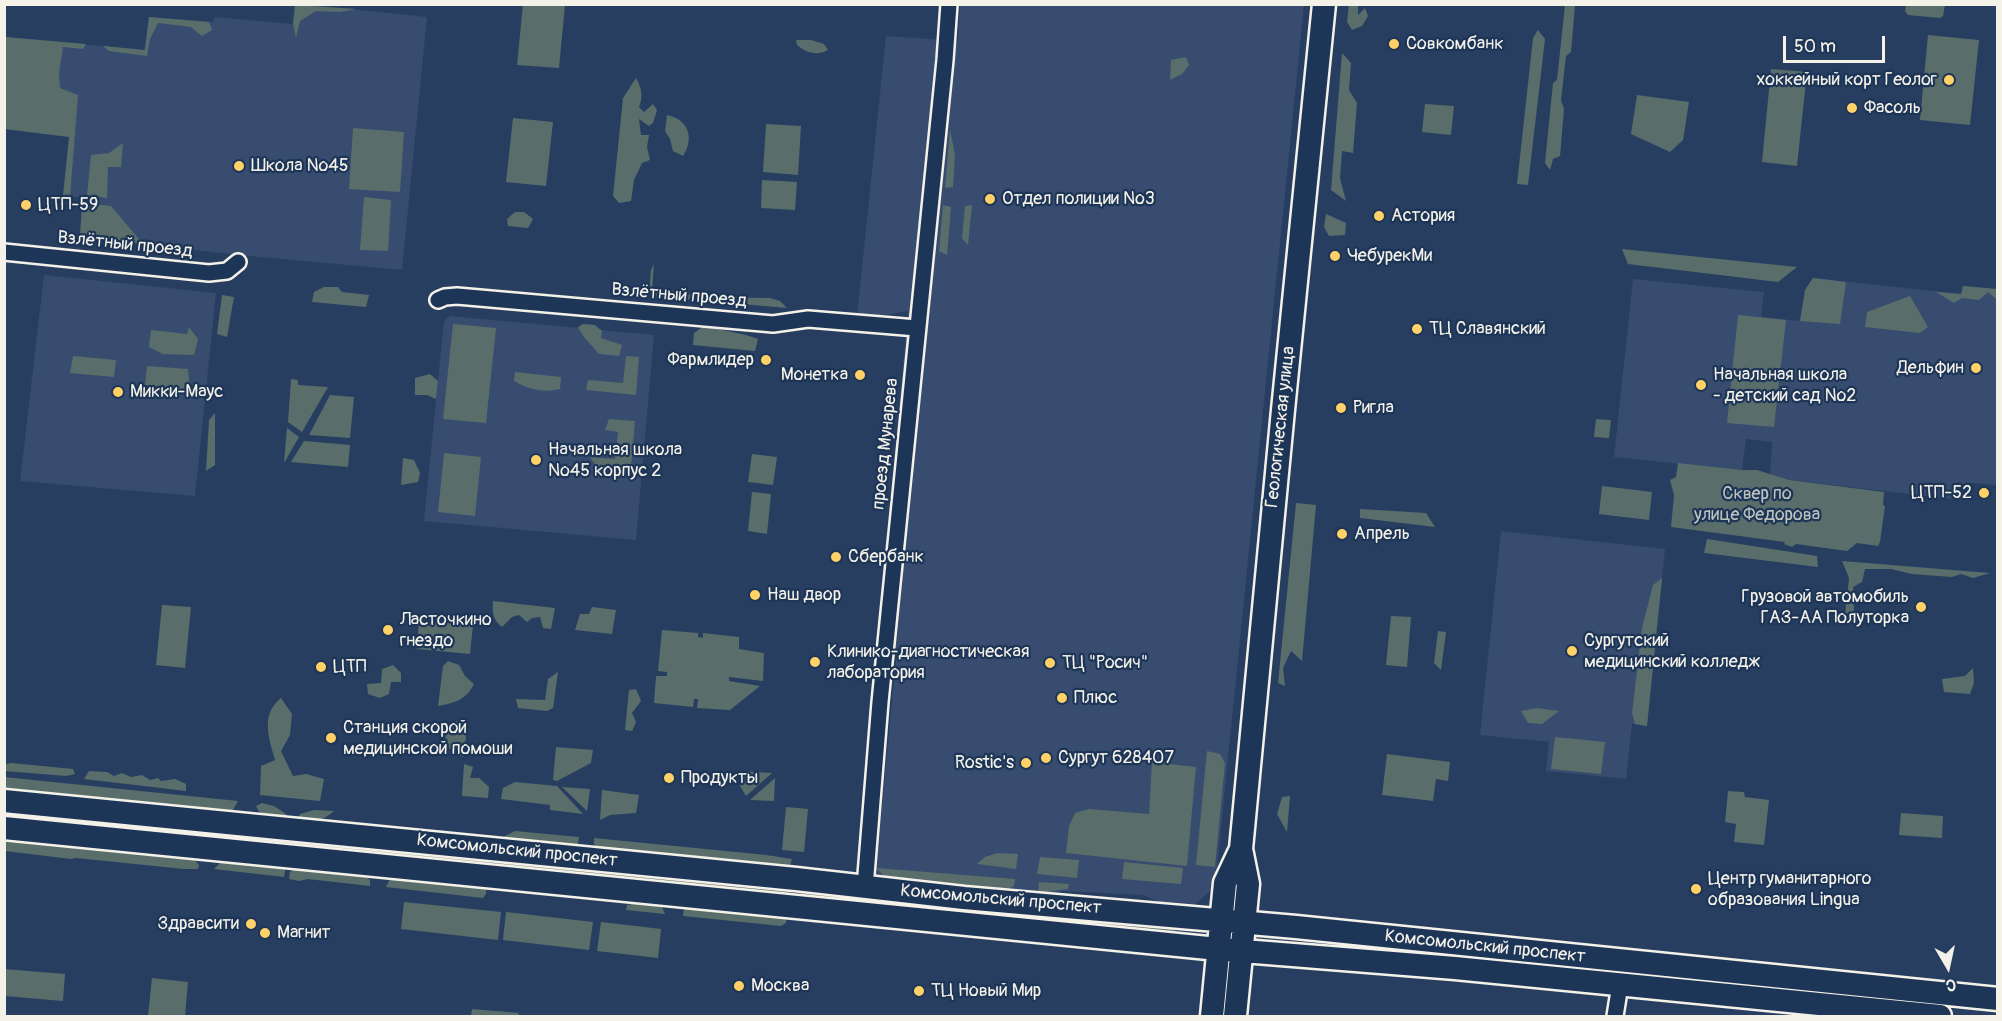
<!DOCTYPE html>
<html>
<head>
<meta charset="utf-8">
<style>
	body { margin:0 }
	#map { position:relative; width:2002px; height:1021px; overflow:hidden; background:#273e61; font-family:Pangolin,sans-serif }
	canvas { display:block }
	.frame { position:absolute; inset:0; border:6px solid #f4f1e8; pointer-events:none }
	.north { position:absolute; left:1918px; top:937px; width:60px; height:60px; -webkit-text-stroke:4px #1d3557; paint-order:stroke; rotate:171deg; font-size:16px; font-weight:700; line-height:24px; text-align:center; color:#f4f1e8 }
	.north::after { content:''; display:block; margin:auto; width:21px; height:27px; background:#f4f1e8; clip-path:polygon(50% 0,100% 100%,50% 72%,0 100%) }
	.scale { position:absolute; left:1783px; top:36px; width:102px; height:27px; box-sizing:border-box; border:3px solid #f4f1e8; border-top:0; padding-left:8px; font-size:18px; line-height:21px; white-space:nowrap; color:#f4f1e8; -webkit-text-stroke:4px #1d3557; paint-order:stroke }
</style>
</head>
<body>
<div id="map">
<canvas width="2002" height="1021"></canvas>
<div class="frame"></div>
<div class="north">С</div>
<div class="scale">50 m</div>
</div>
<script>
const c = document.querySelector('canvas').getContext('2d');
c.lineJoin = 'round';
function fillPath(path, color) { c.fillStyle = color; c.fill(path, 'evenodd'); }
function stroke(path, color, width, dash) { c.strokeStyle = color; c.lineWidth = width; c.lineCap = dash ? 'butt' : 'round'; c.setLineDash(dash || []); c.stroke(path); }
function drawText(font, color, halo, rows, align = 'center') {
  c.font = font + ' Pangolin,sans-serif'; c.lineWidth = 4.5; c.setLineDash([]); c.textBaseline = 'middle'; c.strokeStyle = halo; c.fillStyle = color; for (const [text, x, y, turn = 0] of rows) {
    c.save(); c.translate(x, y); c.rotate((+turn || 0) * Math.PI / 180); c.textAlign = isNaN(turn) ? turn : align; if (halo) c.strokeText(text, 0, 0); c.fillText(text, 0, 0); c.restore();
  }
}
fillPath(new Path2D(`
	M295,4L312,5L427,17L402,270L239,255L80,237L83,198L63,196L69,137L5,129V37L144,50L149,17L213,22L214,17L293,24Z
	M960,5H1304L1215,887L1193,906L1166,904L1142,895L1064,891L1041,897L883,881L877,877L876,868L897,650L880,618L908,311L874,317L857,316L886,36L958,41Z
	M44,275L216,293L195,496L20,481Z
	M1813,278L1961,294L1963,286L1997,289V485L1971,483L1970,501L1789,480L1770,474L1772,442L1746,439L1742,470L1614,457L1633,279L1764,292L1761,317L1800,321L1805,290Z
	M450,316L654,335L636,540L424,521L444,321Z
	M1501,531L1665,549L1647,726L1632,724L1626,779L1546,771L1549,742L1480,735Z`), '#374c6f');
fillPath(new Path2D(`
	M523,4L565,5L559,68L517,65Z
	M1349,4L1358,5V15L1365,8L1368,16L1362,26L1352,30L1347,22Z
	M295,5L356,9L340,12L316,11L300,21L296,38L293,24Z
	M1565,5H1575L1571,52L1566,56L1561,100L1564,109L1560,156L1553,159L1550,170L1545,163L1553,83L1557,80Z
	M1906,5H1945L1943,16L1940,18L1908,15L1905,11Z
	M149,17L209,22L212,30L202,36L191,27L158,23L150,39L147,56L109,51L103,46L145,50Z
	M1538,30L1545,39L1528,185L1517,184L1533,38Z
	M1928,35L1979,40L1970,125L1920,120Z
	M5,37L86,44L83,49L63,47L59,73L60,88L78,95L70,197L63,196L69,137L5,129Z
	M796,40H811L824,44L828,50C817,56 806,53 797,45Z
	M1342,53L1351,63L1349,90L1357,103L1353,153L1342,151L1340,178L1346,201L1331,190Z
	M1186,57L1189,65L1182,74L1170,80L1171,60Z
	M1771,69L1807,72L1797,166L1762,162Z
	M636,78C642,88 643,97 639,107L644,112L653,104L657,110L653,123L649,126L639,119L641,135H649L647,147L650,160L642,163L634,180L631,201L619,203L613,196L623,98Z
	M1637,95L1689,102L1683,140L1670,152L1631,134Z
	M1425,104L1454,106L1451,135L1422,132Z
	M667,115C688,119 695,138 683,156L673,151L670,139L665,131Z
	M513,118L553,122L546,186L506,182Z
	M766,124L801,126L798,175L763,172Z
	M353,128L404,132L400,192L349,189Z
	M950,129L955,155L953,187L945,188Z
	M123,143L121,167H108L107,198L87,195L91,155L109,153Z
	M762,180L797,182L795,210L761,208Z
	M364,197L391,200L388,251L360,250Z
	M82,203L111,206L143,244L80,237Z
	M943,205L951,207L947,255L939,251Z
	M972,205L968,245L962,238L965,206Z
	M515,212H524L533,219L528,228L508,226L507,219Z
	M1326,214L1346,223L1345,235L1329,236L1324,227Z
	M1622,249L1797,267L1778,282L1628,264Z
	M654,264L652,289H666L700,297L770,298L780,301L787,308L652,296L649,293L651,270Z
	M1813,278L1846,282L1840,324L1800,321L1805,290Z
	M1963,286L1997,289V300L1988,292L1979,300L1962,298L1954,303L1936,292L1961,294Z
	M324,287H338L342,292L369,295L366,307L312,302L314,292Z
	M222,295L234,297L227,337L217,334Z
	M1910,296L1928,327L1920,333L1865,327L1867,312Z
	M1738,315L1786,320L1774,427L1727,423Z
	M453,324L496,328L486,423L443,419Z
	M583,324L595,325L602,331L601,338L622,345L619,356L599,354C591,344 583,338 578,327Z
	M704,326L746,335L758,339L755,351L693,345L694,333Z
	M189,327L198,339L194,355L163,354L149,347L151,330L187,334Z
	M73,356L116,360L114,377L70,373Z
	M626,356L639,357L636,395L586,390L588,380L623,383Z
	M147,366L188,369L190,387L179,394V389L145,385Z
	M515,372L561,377L560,389C543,393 530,390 514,381Z
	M430,374L438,381L436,399L427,395H415V378Z
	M291,379L298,380V385L328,387L302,432L288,422Z
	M330,395L354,397L350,438L309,435Z
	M215,413V465L206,471L209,420Z
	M609,419L635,421L631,469L596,466L590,457L615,459L618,432L605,430Z
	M1596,419L1611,420L1609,438L1594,437Z
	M287,428L299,437L284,463Z
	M304,441L350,445L348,467L291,462Z
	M444,453L481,457L475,516L438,512Z
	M752,454L777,457L773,485L748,482Z
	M403,458L414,460L420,473L418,482L401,485Z
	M1678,463L1742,470H1757L1789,480L1884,492L1883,505L1885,506L1880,542L1878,546L1857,543L1847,551L1796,544L1792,547L1784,544L1785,542L1671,527L1674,495L1670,480L1676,477Z
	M1602,486L1652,492L1649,520L1599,514Z
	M752,492L771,494L767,534L748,531Z
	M1296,503L1316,505L1302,661L1291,651L1283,668L1285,686L1278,683Z
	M1360,509L1426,513L1435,527L1360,518Z
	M1707,539L1817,556L1818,567L1704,553Z
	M1842,561L1990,573L1973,578L1961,574L1952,577L1912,574L1891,569H1865L1862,582L1853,587L1854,611L1845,615L1849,578Z
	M1662,578L1647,726L1635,724L1632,713L1642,628L1653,585Z
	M493,601L555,608L551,629L543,628L540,617L532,618L527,622L519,615L512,617L502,627C493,620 492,613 493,601Z
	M162,605L191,607L185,668L156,665Z
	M592,607L616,610L612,634L575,630L580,614H589Z
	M1391,616L1411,617L1407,667L1386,665Z
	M419,620L473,625L470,654L417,649Z
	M662,630L698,633V637L703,638V633L739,637V649L764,653L763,681L729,677V681L760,686L730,710L697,708L698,699H694L693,707L654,703L656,676H667V672L658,671Z
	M1438,631L1446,632L1441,670L1434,663Z
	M448,661L459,665L465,676L474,684C466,700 455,703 438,706L443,666Z
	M393,665L401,673V682H391L389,694L380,698L368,694L367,684L381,683L382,669Z
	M1973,668L1974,683L1970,694L1944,692L1942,679L1965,676Z
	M558,672L553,708L547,711L518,708L516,699L545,700L548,679Z
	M636,689L641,701L632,713L636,722L632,731L625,730L629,690Z
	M281,698L292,714L290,735L281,751L293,776L306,774L324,779L320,801L260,795L261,766L275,760C269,738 260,715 281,698Z
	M1537,708L1559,711L1542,724L1528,723L1521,711Z
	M459,721L466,736L464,757L453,753L445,742L447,723Z
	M1555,737L1605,742L1601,774L1551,769Z
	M556,747L593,750L591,763L557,781L553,780Z
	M1207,751L1220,754L1225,763L1215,867L1196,865Z
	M1387,754L1450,762L1448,781L1436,779L1433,801L1382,795Z
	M1152,762L1196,767L1187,866L1066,853L1069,826L1075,813L1089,809L1149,814Z
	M11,763L73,769L75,774L66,776L5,771L6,764Z
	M464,764L473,767L470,778H479L489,787L488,798L462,796Z
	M89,771L107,772L114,776L122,773L131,777L142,775L150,780L158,778L161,781L175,779L186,784V791L84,779Z
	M740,771L772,773L746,796L740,786Z
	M4,777L238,801L233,810L226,814L5,791Z
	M775,778L774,801L750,800Z
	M515,782L557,786L583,814L550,810V805L501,799L503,788Z
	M562,787L590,789L587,811Z
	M602,790L639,795L636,813L610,815L600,820Z
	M1728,791L1744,792L1745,797L1769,800L1764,845L1734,842L1736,824L1725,822Z
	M1290,796L1287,832L1277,814L1282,797Z
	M262,803L274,806L286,814L287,819C275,818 261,819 256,806Z
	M786,807L808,809L804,852L782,850Z
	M4,810L284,838L283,846L5,820Z
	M314,810L334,811C325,820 310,824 298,819L300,814Z
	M1901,813L1943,816L1942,838L1899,835Z
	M515,831L579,837L578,844L571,849L501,841L505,836Z
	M4,837L193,858L199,865L198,869H184L76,858L71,859L5,851Z
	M594,838L766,855L792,859L789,869L601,851L594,844Z
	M295,840L489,860V867L294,847Z
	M997,853L1018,854L1016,869L977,864L985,857Z
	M1040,857L1079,860L1077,878L1037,874Z
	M223,860L286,865L284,877L214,869Z
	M500,861L789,889V895L500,866Z
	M1124,862L1183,868L1181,884L1122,879Z
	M293,866L363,874L370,880V886L308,879L299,881L289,879L290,872L293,870Z
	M876,868L1015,879L1014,886L1004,891L888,880Z
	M396,876L486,885V894L483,898L386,887L390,879Z
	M1039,882L1069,884L1068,889L1038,893Z
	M801,890L1175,928V934L801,896Z
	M648,901L660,903L665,914L626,910L627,905Z
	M404,902L501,912L498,940L401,929Z
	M690,904L787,914L786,923L781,926L683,916L684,909Z
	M506,912L593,922L589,950L503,940Z
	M601,922L661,929L658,958L597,951Z
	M4,969L65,974L63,1001L5,996Z
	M152,978L188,982L185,1016H148Z
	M472,1009L519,1013L518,1016H471Z`), '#596e6a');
const street = new Path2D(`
	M4,252L209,273L227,271L238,262
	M438,300L445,297L457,296L773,324L808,319L917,328
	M865,887L880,702L945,60L949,4
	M1615,1016L1620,985`);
const secondary = new Path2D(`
	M4,801L796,879L964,898L1296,927L1998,999
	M4,828L1218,949L1455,968L1940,1016
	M1212,1016L1225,883L1241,849
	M1235,1016L1248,884L1241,849L1283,410L1324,4`);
stroke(street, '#f4f1e8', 20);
stroke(secondary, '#f4f1e8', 27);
stroke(street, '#1d3557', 15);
stroke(secondary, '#1d3557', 22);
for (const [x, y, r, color] of [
	[1394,44,6,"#ffd166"],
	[1949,80,6,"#ffd166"],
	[1852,108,6,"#ffd166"],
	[239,166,6,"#ffd166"],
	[990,199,6,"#ffd166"],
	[26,205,6,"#ffd166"],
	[1379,216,6,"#ffd166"],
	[1335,256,6,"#ffd166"],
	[1417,329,6,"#ffd166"],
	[766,360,6,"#ffd166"],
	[1976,368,6,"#ffd166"],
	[860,375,6,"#ffd166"],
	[1701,385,6,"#ffd166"],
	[118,392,6,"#ffd166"],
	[1341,408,6,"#ffd166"],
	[536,460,6,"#ffd166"],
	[1984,493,6,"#ffd166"],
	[1342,534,6,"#ffd166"],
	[836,557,6,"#ffd166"],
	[755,595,6,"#ffd166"],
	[1921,607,6,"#ffd166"],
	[388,630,6,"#ffd166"],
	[1572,651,6,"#ffd166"],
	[815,662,6,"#ffd166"],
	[1050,663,6,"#ffd166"],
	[321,667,6,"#ffd166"],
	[1062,698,6,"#ffd166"],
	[331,738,6,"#ffd166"],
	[1046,758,6,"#ffd166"],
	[1026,763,6,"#ffd166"],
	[669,778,6,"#ffd166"],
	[1696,889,6,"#ffd166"],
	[251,924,6,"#ffd166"],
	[265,933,6,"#ffd166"],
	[739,986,6,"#ffd166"],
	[919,991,6,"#ffd166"]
]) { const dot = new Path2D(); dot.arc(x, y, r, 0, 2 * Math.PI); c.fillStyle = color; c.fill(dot); stroke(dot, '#1d3557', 2); }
drawText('18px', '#f4f1e8', '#1d3557', [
	["Совкомбанк",1406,44],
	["хоккейный корт Геолог",1937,80,"right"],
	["Фасоль",1864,108],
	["Школа №45",251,166],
	["Отдел полиции №3",1002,199],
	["ЦТП-59",38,205],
	["Астория",1391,216],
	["ЧебурекМи",1347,256],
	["ТЦ Славянский",1429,329],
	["Фармлидер",754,360,"right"],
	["Дельфин",1964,368,"right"],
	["Монетка",848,375,"right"],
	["Начальная школа",1713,375],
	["- детский сад №2",1713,396],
	["Микки-Маус",130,392],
	["Ригла",1353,408],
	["Начальная школа",548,450],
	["№45 корпус 2",548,471],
	["ЦТП-52",1972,493,"right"],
	["Апрель",1354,534],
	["Сбербанк",848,557],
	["Наш двор",767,595],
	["Грузовой автомобиль",1909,597,"right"],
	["ГАЗ-АА Полуторка",1909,618,"right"],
	["Ласточкино",400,620],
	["гнездо",400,641],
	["Сургутский",1584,641],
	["медицинский колледж",1584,662],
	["Клинико-диагностическая",827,652],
	["лаборатория",827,673],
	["ТЦ \"Росич\"",1062,663],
	["ЦТП",333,667],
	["Плюс",1074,698],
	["Cтанция скорой",343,728],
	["медицинской помоши",343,749],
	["Сургут 628407",1058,758],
	["Rostic's",1014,763,"right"],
	["Продукты",681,778],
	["Центр гуманитарного",1708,879],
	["образования Lingua",1708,900],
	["Здравсити",239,924,"right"],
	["Магнит",277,933],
	["Москва",751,986],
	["ТЦ Новый Мир",931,991]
], 'left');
drawText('18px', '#f4f1e8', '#1d3557', [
	["Взлётный проезд",125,245,6],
	["Взлётный проезд",679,296,5],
	["Геологическая улица",1281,427,-84],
	["проезд Мунарева",886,444,-84],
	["Комсомольский проспект",517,851,6],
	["Комсомольский проспект",1001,900,5],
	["Комсомольский проспект",1485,947,6]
]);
drawText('18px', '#bec3bc', '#1d3557', [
	["Сквер по",1757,494],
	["улице Федорова",1757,515]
]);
</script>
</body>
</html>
